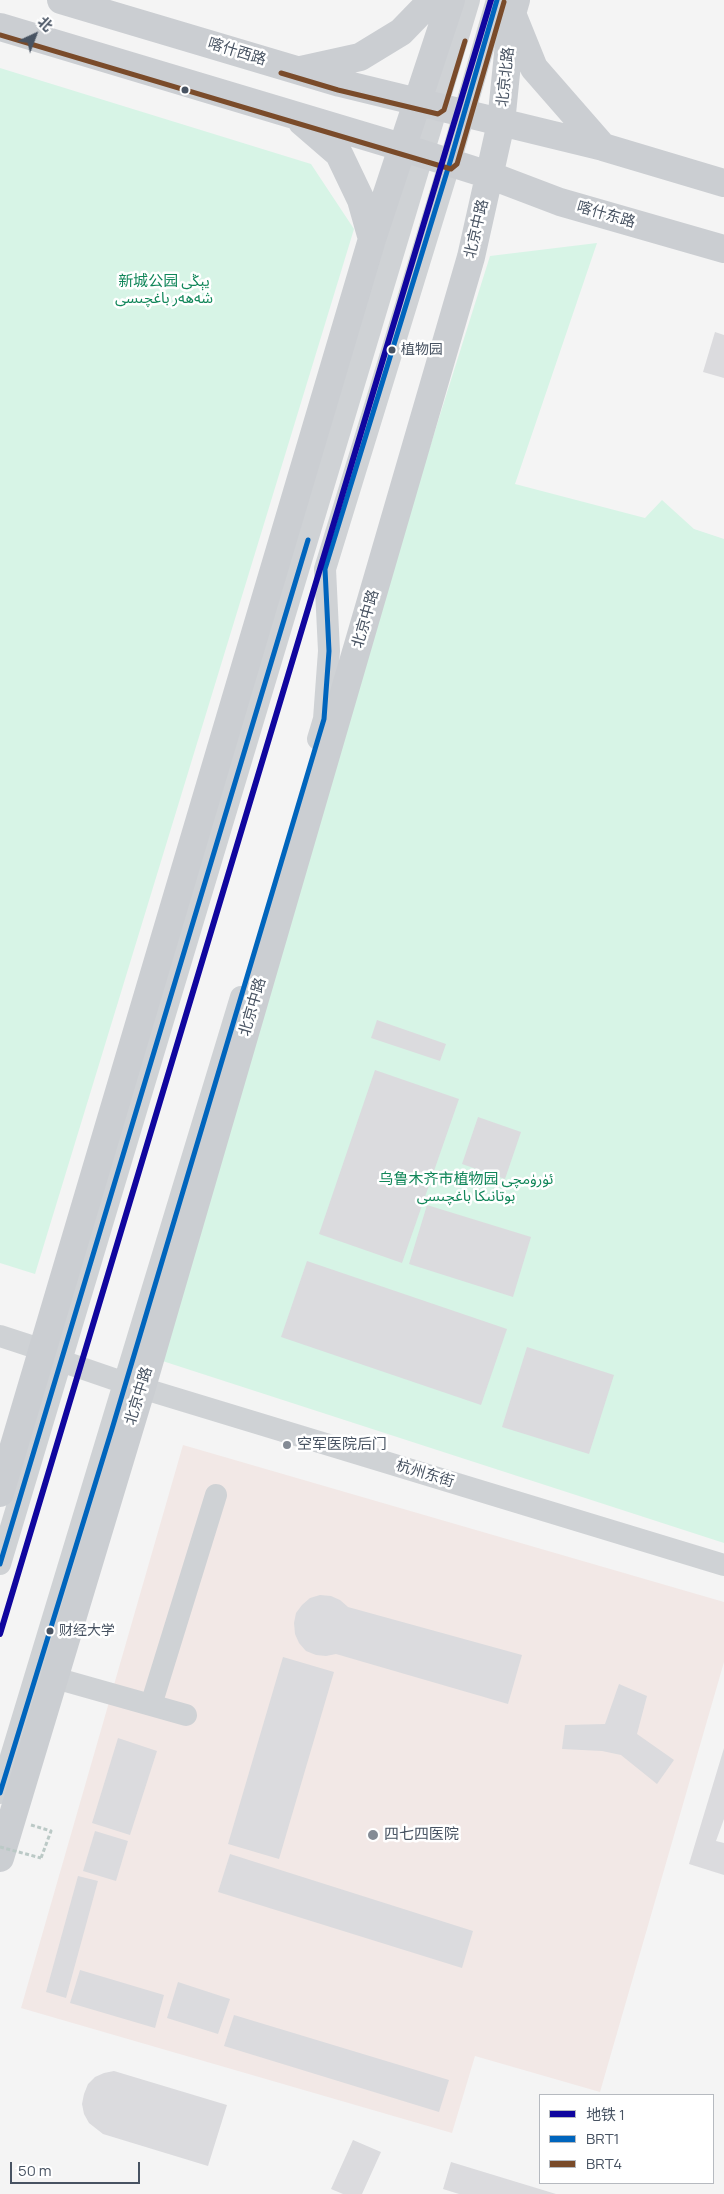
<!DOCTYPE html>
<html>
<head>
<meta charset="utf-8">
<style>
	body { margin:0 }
	#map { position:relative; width:724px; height:2194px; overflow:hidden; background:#f4f4f4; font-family:Manrope,"Noto Sans SC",sans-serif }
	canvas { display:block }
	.legend { position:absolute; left:539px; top:2094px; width:175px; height:90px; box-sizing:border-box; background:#fff; border:1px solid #b6bac0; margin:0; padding:6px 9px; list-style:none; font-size:15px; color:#485362 }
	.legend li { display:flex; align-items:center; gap:10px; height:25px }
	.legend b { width:25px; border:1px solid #b6bac0 }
	.north { position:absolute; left:10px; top:10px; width:50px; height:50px; -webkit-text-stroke:4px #fff; paint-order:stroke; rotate:43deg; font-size:14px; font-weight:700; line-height:20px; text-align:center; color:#485362 }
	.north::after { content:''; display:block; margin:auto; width:18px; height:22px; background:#485362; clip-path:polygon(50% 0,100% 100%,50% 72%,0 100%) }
	.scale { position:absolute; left:10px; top:2162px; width:130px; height:22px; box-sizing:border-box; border:2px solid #485362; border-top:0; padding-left:6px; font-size:15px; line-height:18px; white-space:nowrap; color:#485362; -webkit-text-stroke:4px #fff; paint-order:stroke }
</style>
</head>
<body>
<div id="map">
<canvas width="724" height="2194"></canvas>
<ul class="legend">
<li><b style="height:6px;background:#10069f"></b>地铁 1</li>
<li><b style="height:6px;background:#0065bd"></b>BRT1</li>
<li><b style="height:6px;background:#7a4b2a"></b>BRT4</li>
</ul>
<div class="north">北</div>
<div class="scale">50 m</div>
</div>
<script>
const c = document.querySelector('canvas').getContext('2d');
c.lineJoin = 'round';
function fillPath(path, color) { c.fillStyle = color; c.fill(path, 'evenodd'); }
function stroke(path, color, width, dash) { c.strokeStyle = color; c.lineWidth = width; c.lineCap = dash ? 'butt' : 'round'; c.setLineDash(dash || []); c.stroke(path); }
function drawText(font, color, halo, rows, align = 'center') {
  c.font = font + ' Manrope,"Noto Sans Arabic","Noto Sans SC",sans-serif'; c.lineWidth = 5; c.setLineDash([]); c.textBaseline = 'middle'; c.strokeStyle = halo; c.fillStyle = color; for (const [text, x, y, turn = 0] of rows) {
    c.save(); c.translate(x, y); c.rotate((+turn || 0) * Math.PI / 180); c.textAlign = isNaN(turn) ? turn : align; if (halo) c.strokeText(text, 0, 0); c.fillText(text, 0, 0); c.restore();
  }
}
fillPath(new Path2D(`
	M183,1445L724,1602V1662L600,2092L475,2056L452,2133L21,2008Z`), '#f2e8e6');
fillPath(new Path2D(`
	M0,68L311,164L354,229L35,1274L0,1263Z
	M597,243L515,484L645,518L662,500L694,529L724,539V1543L144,1355L490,256Z`), '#d7f4e6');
fillPath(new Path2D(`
	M715,332L724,335V378L703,372Z
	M377,1020L446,1044L440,1061L371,1038Z
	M375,1070L459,1099L402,1263L319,1234Z
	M478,1117L521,1132L505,1179L462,1164Z
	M427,1205L531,1237L513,1297L409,1264Z
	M307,1261L507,1329L481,1405L281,1337Z
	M527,1347L614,1375L589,1454L502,1427Z
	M320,1595L331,1596L340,1600L348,1607L522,1655L508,1704L336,1654L326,1656L316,1655L306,1651L299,1643L295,1634L294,1623L296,1613L302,1605L310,1598Z
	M283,1657L334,1672L279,1859L228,1844Z
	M619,1684L647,1696L637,1734L674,1760L657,1784L621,1755L602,1751L562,1749L565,1725L605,1724Z
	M118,1738L157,1751L130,1835L92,1823Z
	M724,1748V1819L716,1841L724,1843V1875L689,1864Z
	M95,1831L128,1841L116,1881L83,1871Z
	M230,1854L473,1931L462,1968L218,1892Z
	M78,1876L98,1881L66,1998L46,1992Z
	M80,1970L164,1995L155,2028L70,2003Z
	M178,1982L230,1999L218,2034L167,2018Z
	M234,2015L449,2080L439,2112L224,2046Z
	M114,2071L227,2105L208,2166L103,2134L89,2123L84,2114L82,2104L84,2094L88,2084L95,2077L104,2073Z
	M353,2140L381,2152L362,2194H343L331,2189Z
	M451,2162L556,2194H459L443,2189Z`), '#dbdbde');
stroke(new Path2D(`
	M31,1825L51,1831L41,1858`), '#bbc9c6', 3, [4, 2.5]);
stroke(new Path2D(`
	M318,739L324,719L329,651L325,569L450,162L497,0
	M0,1336L43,1350L61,1361L125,1383L724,1565
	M0,1564L469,0
	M55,1678L186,1715
	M151,1705L216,1495
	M0,1793L241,997`), '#cfd2d5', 22);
stroke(new Path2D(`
	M61,0L340,83L603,147L724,183
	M513,16L534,68L603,147
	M0,27L401,147L489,175L560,202L724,249
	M301,70L360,57L401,32L432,0
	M302,122L339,154L361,200L372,239
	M0,1493L372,239L451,0
	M0,1858L142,1387L471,257L501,123L512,14L516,0`), '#cbced2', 28);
stroke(new Path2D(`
	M0,1847L41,1858`), '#bbc9c6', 3, [4, 2.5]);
stroke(new Path2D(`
	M0,1564L308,540
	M0,1793L112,1429L324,719L329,651L325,569L450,162L497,0`), '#0065bd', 5);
stroke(new Path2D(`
	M0,35L451,169L457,164L504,2
	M281,73L338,90L438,114L444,110L465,41`), '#7a4b2a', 5);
stroke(new Path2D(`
	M0,1634L491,0`), '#10069f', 6);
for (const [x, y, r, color] of [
	[185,90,4.5,"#485362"],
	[392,350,4.5,"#485362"],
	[287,1445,5,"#848b95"],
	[50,1631,4.5,"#485362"],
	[373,1835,6,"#848b95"]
]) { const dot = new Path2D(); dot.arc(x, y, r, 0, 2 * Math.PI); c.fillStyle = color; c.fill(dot); stroke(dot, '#fff', 2); }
drawText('14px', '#485362', '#fff', [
	["植物园",401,350],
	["财经大学",59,1631]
], 'left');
drawText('15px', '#485362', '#fff', [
	["喀什西路",237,52,17],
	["北京北路",506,77,-84],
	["喀什东路",606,215,16],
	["北京中路",477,229,-77],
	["北京中路",366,619,-74],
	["北京中路",253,1007,-74],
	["北京中路",139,1396,-73],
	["杭州东街",425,1474,17]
]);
drawText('15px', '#108659', '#fff', [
	["新城公园 يېڭى",164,282],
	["شەھەر باغچىسى",164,299],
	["乌鲁木齐市植物园 ئۈرۈمچى",466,1180],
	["بوتانىكا باغچىسى",466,1197]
]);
drawText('15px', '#485362', '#fff', [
	["空军医院后门",297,1445],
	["四七四医院",384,1835]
], 'left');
</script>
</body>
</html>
